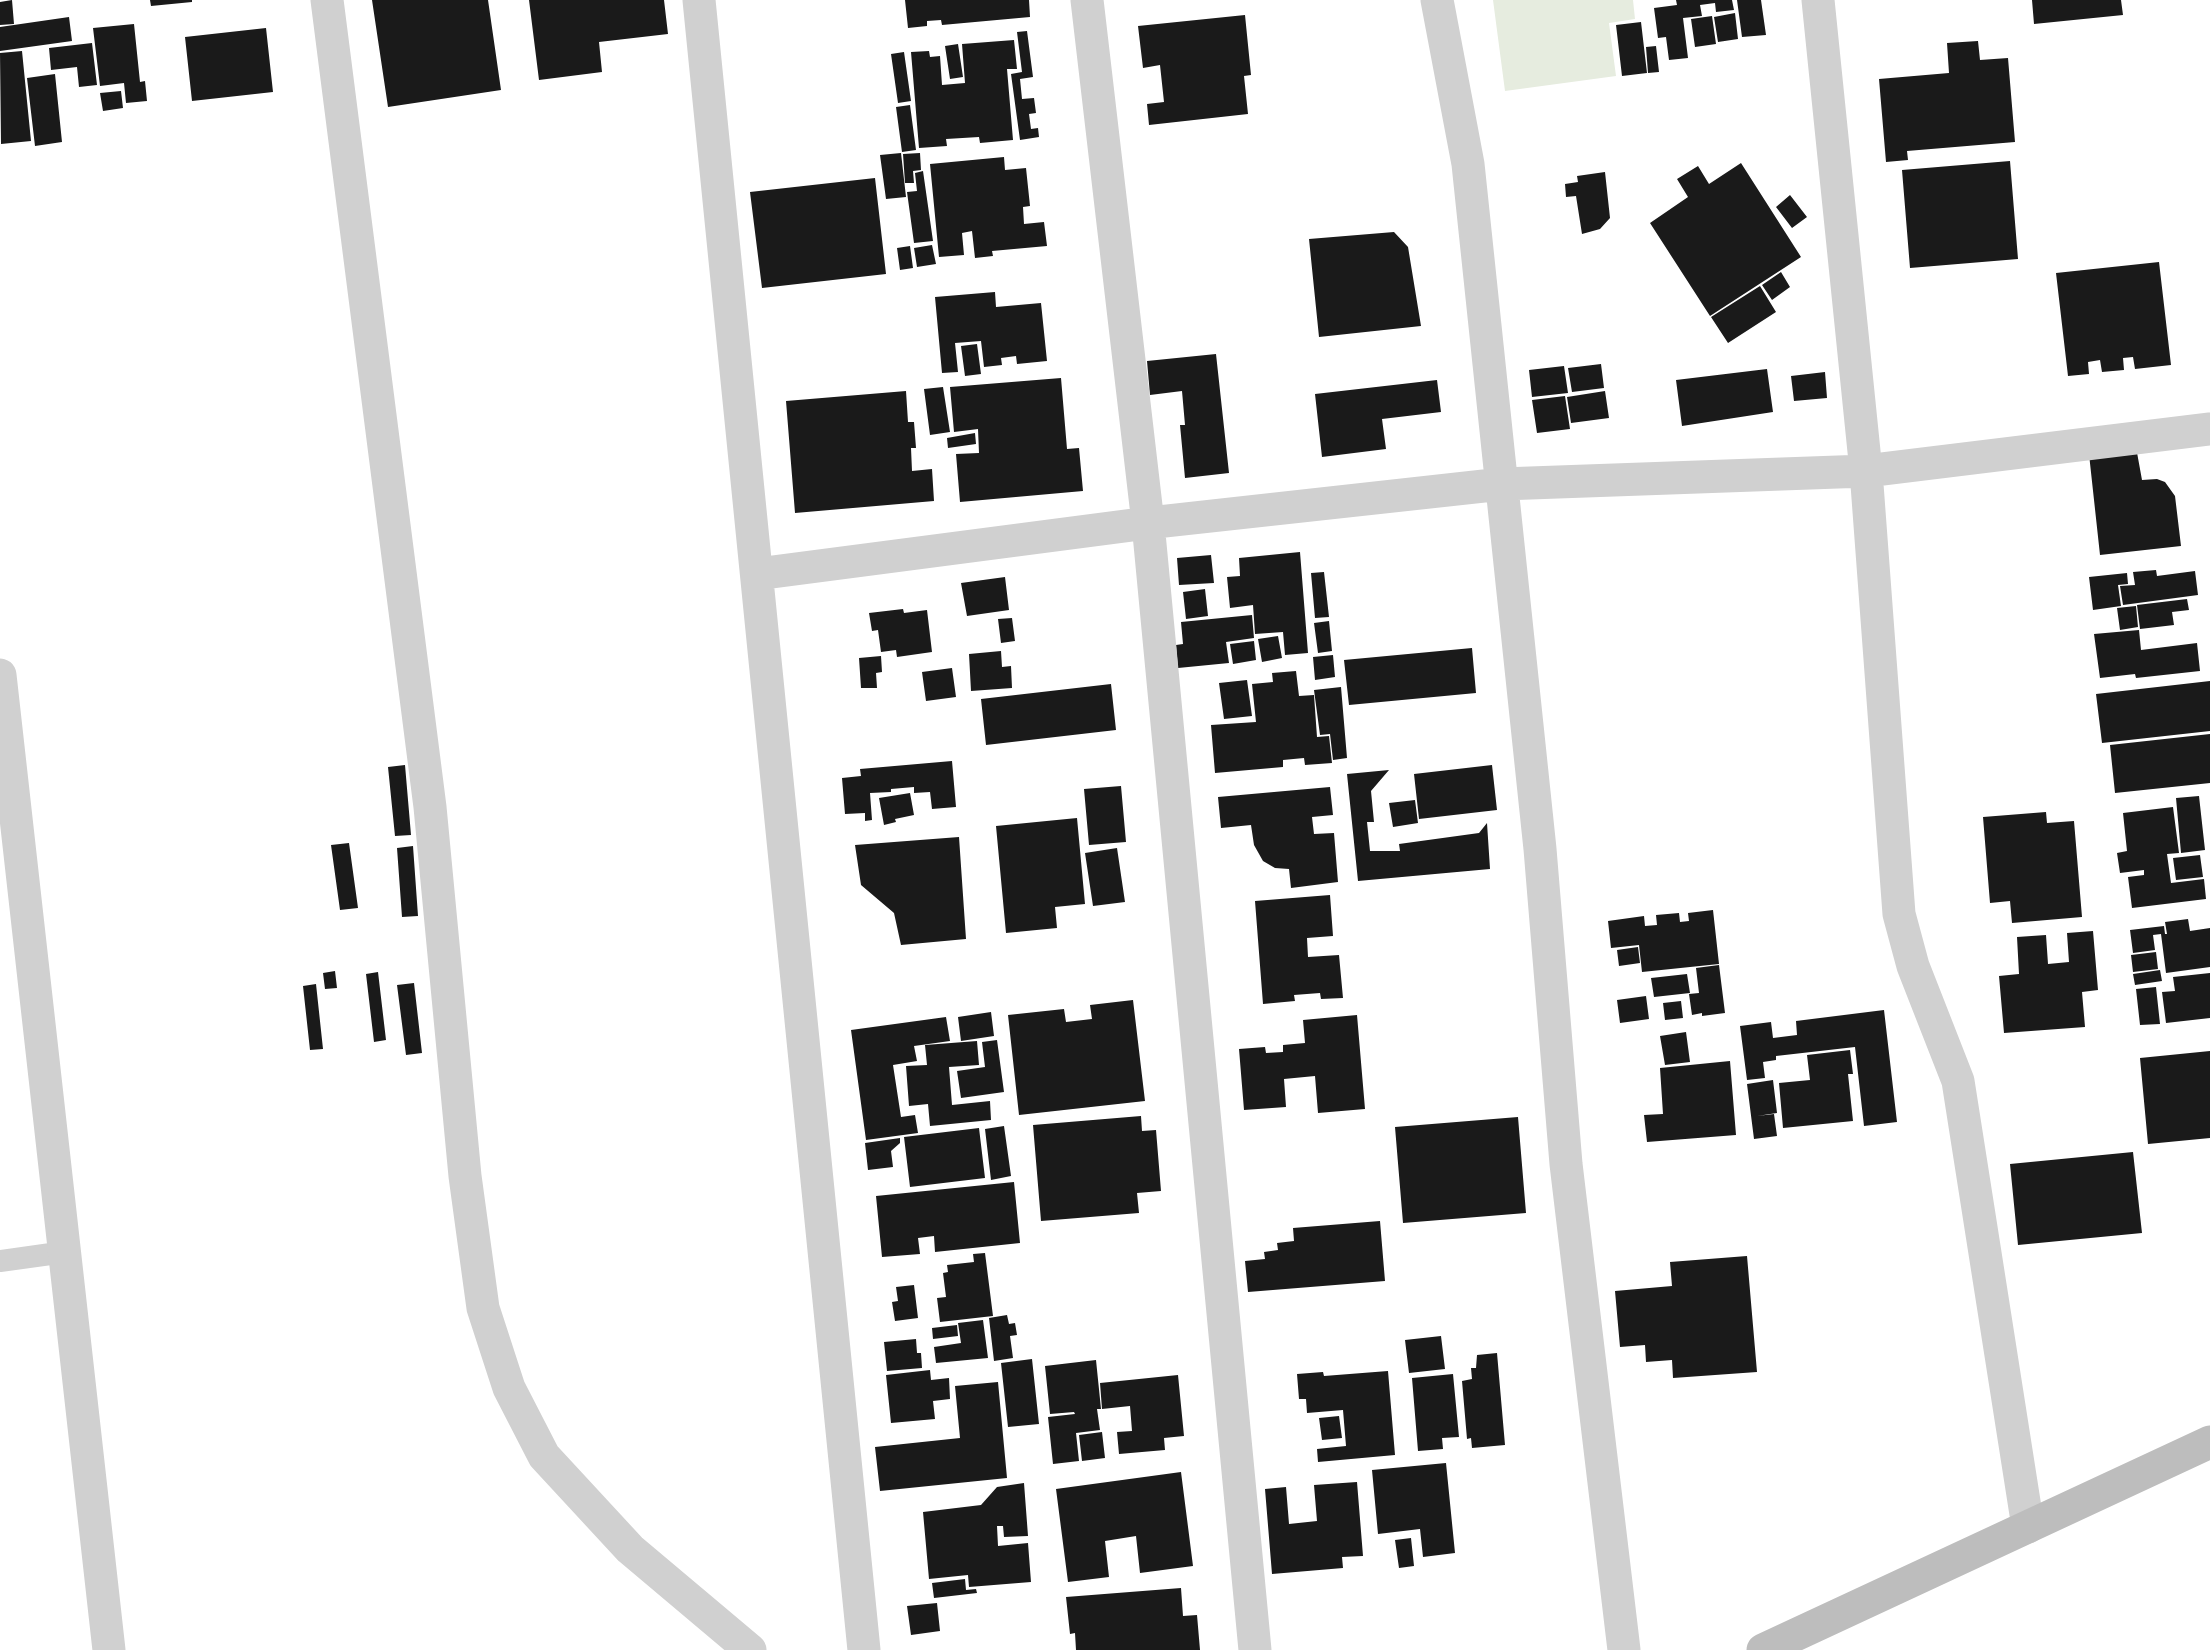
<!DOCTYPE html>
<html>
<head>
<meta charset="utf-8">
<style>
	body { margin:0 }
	canvas { display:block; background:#fff }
</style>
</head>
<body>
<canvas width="2210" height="1650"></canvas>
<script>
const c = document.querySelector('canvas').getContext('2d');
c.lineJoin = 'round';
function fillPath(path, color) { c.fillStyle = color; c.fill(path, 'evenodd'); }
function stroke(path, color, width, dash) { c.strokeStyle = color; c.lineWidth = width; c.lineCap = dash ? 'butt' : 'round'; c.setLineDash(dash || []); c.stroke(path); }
fillPath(new Path2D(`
	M1493,0H1633L1635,19L1609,23L1616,76L1505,91Z`), '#e6ecdf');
fillPath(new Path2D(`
	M12,0L14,24L0,25V2Z
	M150,0H192V2L151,6Z
	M372,0H488L501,90L388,107Z
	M529,0H664L668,34L599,42L602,72L539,80Z
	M905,0H1029L1030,17L942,25L941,20L927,21V26L908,28Z
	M1676,0H1732L1734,10L1716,12L1715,3L1700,5L1702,16L1683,18L1688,58L1669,60L1666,37L1658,38L1654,8L1677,5Z
	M1737,0H1761L1766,35L1742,37Z
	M2032,0H2121L2123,15L2034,24Z
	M1735,13L1738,39L1718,42L1714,17Z
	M1245,15L1251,75L1244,76L1248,114L1149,125L1147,104L1164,102L1160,65L1143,68L1138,26Z
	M1712,16L1716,44L1695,47L1691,19Z
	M69,17L72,41L0,51V27Z
	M1641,22L1647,73L1622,76L1616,25Z
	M134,24L140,82L145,81L147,101L126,103L124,83L100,86L93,28Z
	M266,28L273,92L192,101L185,37Z
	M1027,31L1033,77L1020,79L1022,99L1034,98L1036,113L1029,114L1031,129L1038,128L1039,137L1020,140L1011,74L1022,72L1017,32Z
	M1014,40L1017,69H1007L1013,140L980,143L979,137L946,139L947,146L919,148L911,52L929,51L930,57L940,56L942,85L965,83L962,44Z
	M1978,41L1980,60L2008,58L2015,142L1907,151L1908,160L1886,162L1879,79L1949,73L1947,43Z
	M92,43L97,85L79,87L77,67L51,70L49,48Z
	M958,44L963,77L950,79L945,46Z
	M1656,46L1659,72L1648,73L1646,47Z
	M22,51L31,141L1,144L0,53Z
	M904,52L911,101L898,103L891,54Z
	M55,74L62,142L35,146L27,78Z
	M121,91L123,108L103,111L100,93Z
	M910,105L916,150L902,152L896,107Z
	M901,153L906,197L886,199L880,155Z
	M920,153L921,170L913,171L914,183H905L903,154Z
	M1004,157L1005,170L1026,168L1030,206L1023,207L1024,224L1044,222L1047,246L992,251L993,256L975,258L972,231L962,233L964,255L939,257L930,164Z
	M2010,161L2018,259L1910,268L1902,170Z
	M1741,163L1801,257L1710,316L1650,223L1688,197L1677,179L1698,166L1709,184Z
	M923,171L933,241L914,243L907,192L917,191L915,173Z
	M1605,172L1610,218L1600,229L1582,234L1576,196L1566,197L1565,184L1578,182L1577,176Z
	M875,178L886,274L762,288L750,192Z
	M1790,195L1807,217L1792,228L1776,207Z
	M1394,232L1408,247L1421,326L1319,337L1309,239Z
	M932,245L936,264L917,267L914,248Z
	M910,246L913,268L900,270L897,248Z
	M2159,262L2171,365L2135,369L2133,357L2123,358L2124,370L2102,372L2100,360L2088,362L2089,374L2068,376L2056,273Z
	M1781,272L1790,287L1772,300L1762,285Z
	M1760,286L1776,312L1728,343L1711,317Z
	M995,292L996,307L1041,303L1047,361L1017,364L1016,356L1001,358L1002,365L984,367L981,341L955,343L958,372L942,373L935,297Z
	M977,344L981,374L965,376L961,346Z
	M1216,354L1229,473L1185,478L1180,425H1185L1182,391L1150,395L1147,361Z
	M1601,364L1604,388L1572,392L1568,368Z
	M1564,366L1568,393L1532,397L1529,370Z
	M1767,369L1773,412L1682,426L1676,380Z
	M1825,372L1827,398L1794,401L1791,376Z
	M1061,378L1067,449L1079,448L1083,491L960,502L956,454L979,453L978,429L954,432L950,387Z
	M1437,380L1441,412L1382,419L1386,449L1322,457L1315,394Z
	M943,387L950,432L930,435L924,389Z
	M906,391L908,422H914L916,448H911L912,471L932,469L934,501L795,513L786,401Z
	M1605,391L1609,418L1571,423L1567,397Z
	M1565,396L1570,429L1537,433L1532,400Z
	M975,433L976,444L948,448L947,438Z
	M2136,447L2142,480L2157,479L2165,482L2175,496L2181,546L2100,555L2089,454Z
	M1300,552L1308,653L1285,655L1283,632L1255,634L1253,605L1230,608L1227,577L1240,576L1239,558Z
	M1211,555L1214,583L1179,585L1177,558Z
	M2156,570L2157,576L2195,571L2198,595L2123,605L2120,586L2135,585L2133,572Z
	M1324,572L1329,617L1315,618L1311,573Z
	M2127,573L2128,584L2118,585L2121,606L2093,610L2089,577Z
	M1005,577L1009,610L967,616L961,583Z
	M1205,589L1208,616L1186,619L1183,592Z
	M2187,599L2189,610L2172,612L2174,625L2140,629L2137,605Z
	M2136,606L2138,627L2120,630L2117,608Z
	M903,609L904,613L927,610L932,652L897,657L896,650L881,652L878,630L872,631L869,613Z
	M1252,615L1254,638L1226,642L1229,663L1178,668L1176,645L1183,644L1181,622Z
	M1012,618L1015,641L1001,643L998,619Z
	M1329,621L1332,651L1318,653L1314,623Z
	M2139,630L2141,650L2197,643L2200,671L2136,678L2135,674L2100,678L2094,634Z
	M1278,636L1282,658L1262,662L1258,639Z
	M1254,641L1256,660L1233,664L1230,644Z
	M1472,648L1476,693L1349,705L1344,660Z
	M1001,651L1002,667L1011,666L1012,688L971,691L969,654Z
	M1333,655L1335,677L1315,680L1313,657Z
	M881,656L882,672L876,673L877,688H861L859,658Z
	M952,668L956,697L926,701L922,672Z
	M1296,671L1299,696L1314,695L1317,737L1329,736L1332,763L1305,765L1304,758L1283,760V767L1215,773L1211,725L1256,722L1252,684L1273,682L1272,673Z
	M1247,680L1252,716L1224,719L1219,683Z
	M2210,681V731L2102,743L2096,694Z
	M1111,684L1116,730L986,745L981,699Z
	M1341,687L1347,758L1333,760L1330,734L1320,735L1314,690Z
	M2210,734V783L2115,793L2110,745Z
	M952,761L956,807L932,809L930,792L914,793V787L891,789V792L870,793L872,820L865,821V813L845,814L842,778L861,776L860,769Z
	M405,765L411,835L395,836L388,767Z
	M1492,765L1497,810L1419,819L1414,774Z
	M1389,770L1371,791L1374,822H1367L1370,851H1400L1399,844L1479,833L1487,823L1490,869L1358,881L1347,774Z
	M1121,786L1126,842L1089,845L1084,789Z
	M1330,787L1333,815L1312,817L1314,834L1334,833L1338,882L1291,888L1289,869L1275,868L1263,861L1254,845L1251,825L1221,828L1218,797Z
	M910,793L914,815L895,819L896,822L884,825L879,798Z
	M2199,796L2205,850L2181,853L2176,798Z
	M1415,800L1418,823L1393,827L1389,803Z
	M2173,807L2179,853L2167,854L2171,883L2204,879L2206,899L2132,908L2128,877L2144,875V870L2120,873L2117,853L2127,851L2123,813Z
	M2046,812L2047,823L2074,821L2082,917L2012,923L2010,901L1990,903L1983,817Z
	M1077,818L1085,904L1055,907L1057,928L1006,933L996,826Z
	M959,837L966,939L901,945L894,913L861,885L855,845Z
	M349,843L358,908L340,910L331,845Z
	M413,846L418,916L402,917L397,848Z
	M1117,848L1125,902L1093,906L1085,853Z
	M2200,855L2203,877L2176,880L2173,858Z
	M1330,895L1333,936L1307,938L1308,957L1339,955L1343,998L1321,999L1320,993L1294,995L1295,1001L1263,1004L1255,901Z
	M1713,910L1719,964L1642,972L1639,945L1611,948L1608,921L1644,916L1645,926L1657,925L1656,915L1679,913L1680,922L1689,921L1688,913Z
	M2188,919L2190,931L2210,928V967L2166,973L2161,934L2153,935L2155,950L2133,953L2130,930L2164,926L2165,934H2167L2165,922Z
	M2093,931L2098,990L2082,992L2085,1027L2004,1033L1999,976L2019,974L2017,937L2046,935L2048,964L2069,962L2067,933Z
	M1638,947L1640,963L1619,966L1617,950Z
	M2156,952L2158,969L2133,972L2131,955Z
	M1719,965L1725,1013L1702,1016V1013L1692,1015L1689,994L1699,993L1696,968Z
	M2160,970L2162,981L2135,985L2133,974Z
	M335,971L337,988L325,989L323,973Z
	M378,972L386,1040L374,1042L366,974Z
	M2210,973V1018L2166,1023L2162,992L2175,991L2173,977Z
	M1687,974L1690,993L1654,997L1651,978Z
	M414,983L422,1053L406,1055L397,985Z
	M316,984L323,1049L310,1050L303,986Z
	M2156,987L2160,1024L2140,1025L2136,989Z
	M1646,996L1649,1019L1620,1023L1617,1000Z
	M1133,1000L1145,1101L1019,1115L1008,1015L1064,1009L1066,1022L1092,1019L1090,1005Z
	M1681,1001L1683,1018L1665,1020L1663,1003Z
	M1884,1010L1897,1122L1864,1126L1855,1047L1776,1056V1060L1763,1062L1765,1078L1747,1080L1740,1026L1771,1022L1773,1038L1797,1035L1796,1021Z
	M991,1012L994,1036L961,1041L958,1017Z
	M1357,1015L1365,1109L1318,1113L1315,1076L1284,1079L1286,1107L1244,1110L1239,1049L1265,1047L1266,1053L1283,1052V1045L1305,1043L1303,1020Z
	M946,1017L950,1041L914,1046L917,1061L893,1065L901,1117L915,1115L918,1133L866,1140L851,1030Z
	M1686,1032L1690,1062L1665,1065L1660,1036Z
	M997,1040L1004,1092L961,1098L957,1071L985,1067L982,1042Z
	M977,1041L979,1065L949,1067L952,1105L990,1101L991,1120L930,1126L928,1104L909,1106L906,1066L927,1065L925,1045Z
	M1850,1050L1853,1074H1848L1853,1121L1783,1128L1779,1083L1810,1080L1807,1055Z
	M2210,1051V1138L2148,1144L2140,1058Z
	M1730,1061L1736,1135L1647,1142L1644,1115L1663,1114L1660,1068Z
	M1773,1080L1777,1113L1757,1116L1774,1114L1777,1136L1754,1139L1747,1084Z
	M1141,1116L1142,1131L1156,1130L1161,1191L1137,1193L1139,1213L1041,1221L1033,1125Z
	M1518,1117L1526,1213L1403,1223L1395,1127Z
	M1004,1126L1011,1176L991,1180L985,1129Z
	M979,1128L985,1178L910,1187L904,1137Z
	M900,1138V1143L891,1151L893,1167L868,1170L865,1143Z
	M2133,1152L2142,1233L2018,1245L2010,1164Z
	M1014,1182L1020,1243L935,1252L934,1236L918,1238L920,1254L882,1257L876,1196Z
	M1380,1221L1385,1281L1248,1292L1245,1261L1265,1259L1264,1252L1278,1250L1277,1243L1294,1241L1293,1228Z
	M985,1253L993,1316L940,1322L937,1298L946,1297L943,1273L948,1272L947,1265L974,1262L973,1254Z
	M1747,1256L1757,1372L1673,1378L1672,1360L1646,1362L1645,1345L1620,1347L1615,1291L1672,1286L1670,1262Z
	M914,1285L918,1318L895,1321L892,1302L898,1301L896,1287Z
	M1007,1315L1009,1324L1015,1323L1017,1335L1010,1336L1013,1358L994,1361L989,1318Z
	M983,1320L988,1358L936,1363L934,1347L961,1343L958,1323Z
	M957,1325L958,1336L933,1339L932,1328Z
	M1441,1336L1445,1369L1409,1373L1405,1340Z
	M916,1339L917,1353H921L922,1368L887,1371L884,1342Z
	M1497,1353L1505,1445L1472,1448L1471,1438L1467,1439L1462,1381L1472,1379L1471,1368H1476L1477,1355Z
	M1032,1359L1039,1424L1008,1427L1001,1363Z
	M1096,1360L1101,1409H1097L1100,1430L1076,1433L1079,1461L1053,1464L1048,1417L1075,1414L1074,1412L1050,1414L1045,1366Z
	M930,1370L931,1380L949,1378L950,1399L933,1401L935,1419L891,1423L886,1375Z
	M1388,1371L1395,1455L1318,1462L1317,1449L1346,1446L1343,1410L1307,1413L1306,1399H1299L1297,1374L1323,1372L1324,1376Z
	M1453,1374L1459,1437L1442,1438L1443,1449L1418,1451L1412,1378Z
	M1178,1375L1184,1436L1164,1438L1165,1450L1119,1454L1117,1432L1132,1431L1130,1406L1102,1409L1100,1383Z
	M998,1382L1007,1478L880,1491L875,1447L960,1438L955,1386Z
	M1339,1416L1342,1438L1322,1440L1319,1418Z
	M1102,1432L1105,1458L1082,1461L1079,1435Z
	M1446,1463L1455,1553L1423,1557L1420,1529L1378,1534L1372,1470Z
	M1181,1472L1193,1566L1140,1573L1136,1536L1105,1541L1109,1577L1068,1582L1056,1489Z
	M1357,1482L1363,1556L1342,1557L1343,1568L1272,1574L1265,1489L1286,1487L1289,1524L1317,1521L1314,1485Z
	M1024,1483L1028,1536L1004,1537L1003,1526H997L998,1546L1028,1543L1031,1582L969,1587L968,1575L929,1579L923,1512L981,1505L997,1487Z
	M1411,1538L1414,1566L1399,1568L1395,1540Z
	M965,1579L966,1590L976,1589L977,1593L934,1598L932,1583Z
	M1181,1588L1183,1616L1197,1615L1200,1650H1076L1075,1633L1070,1634L1066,1597Z
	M937,1603L940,1631L911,1635L907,1606Z`), '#1a1a1a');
stroke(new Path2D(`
	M0,1261L65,1252`), '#d0d0d0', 22);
stroke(new Path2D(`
	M327,0L430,807L465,1176L483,1308L509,1388L544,1456L630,1549L750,1650
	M699,0L864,1650
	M1087,0L1148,523L1255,1650
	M1437,0L1468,164L1540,849L1566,1164L1624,1650
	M1818,0L1866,471L1899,914L1913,966L1958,1081L2028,1527
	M757,574L1148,523L1502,484L1866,471L2210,429
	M0,675L109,1650`), '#d0d0d0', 33);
stroke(new Path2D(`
	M1763,1650L2210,1442`), '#bdbdbd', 33);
</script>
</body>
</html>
